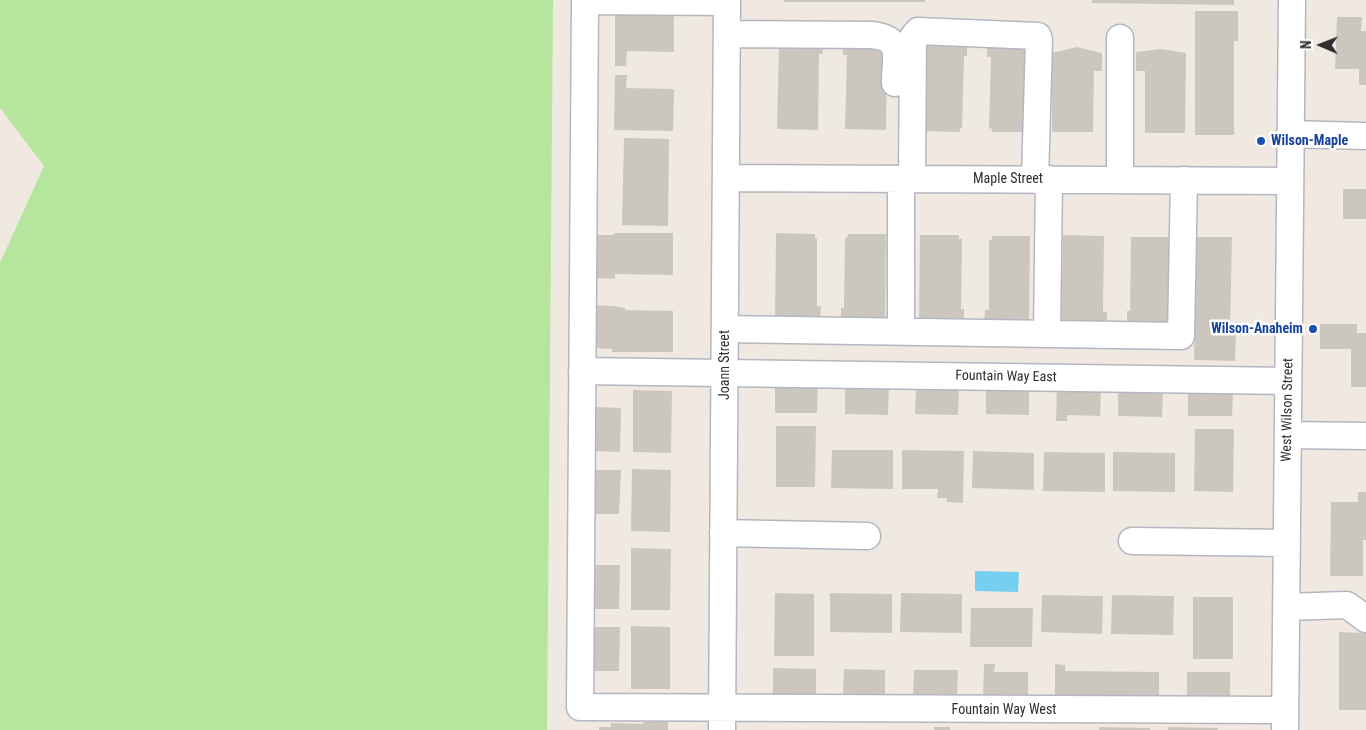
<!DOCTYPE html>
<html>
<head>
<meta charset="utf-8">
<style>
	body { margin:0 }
	#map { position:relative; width:1366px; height:730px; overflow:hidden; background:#efe9e1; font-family:"Roboto Condensed",sans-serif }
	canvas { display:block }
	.north { position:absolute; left:1296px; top:20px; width:50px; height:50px; -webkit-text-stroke:4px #fff; paint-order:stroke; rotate:271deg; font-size:14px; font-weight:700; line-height:20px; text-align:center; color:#2e2e2e }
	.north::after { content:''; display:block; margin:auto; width:18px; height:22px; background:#2e2e2e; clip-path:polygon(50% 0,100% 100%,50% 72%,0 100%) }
</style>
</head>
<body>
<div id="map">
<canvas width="1366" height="730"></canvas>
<div class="north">N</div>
</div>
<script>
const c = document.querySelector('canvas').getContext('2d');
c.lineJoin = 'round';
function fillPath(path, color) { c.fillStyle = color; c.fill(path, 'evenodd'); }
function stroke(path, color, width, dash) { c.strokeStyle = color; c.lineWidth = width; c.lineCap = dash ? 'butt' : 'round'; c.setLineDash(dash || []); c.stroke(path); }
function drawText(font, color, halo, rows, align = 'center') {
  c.font = font + ' "Roboto Condensed",sans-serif'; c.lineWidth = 5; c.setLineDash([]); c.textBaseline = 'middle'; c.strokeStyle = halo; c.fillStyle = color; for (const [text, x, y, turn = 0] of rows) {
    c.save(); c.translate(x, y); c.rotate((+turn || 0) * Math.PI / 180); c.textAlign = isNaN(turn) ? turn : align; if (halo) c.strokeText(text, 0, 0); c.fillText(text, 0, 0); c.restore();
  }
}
fillPath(new Path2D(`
	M0,0H553L547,730H0V263L44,166L0,108Z`), '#b6e59e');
fillPath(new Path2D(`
	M975,571L1019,572L1018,592L975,591Z`), '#75cff0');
fillPath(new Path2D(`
	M784,0H925V2H784Z
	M1092,0H1234V5L1092,3Z
	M615,10L674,11V52L627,51L626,66H615Z
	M1195,11H1238V41H1234V135H1195Z
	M1337,17H1362L1361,31H1366V85H1359V69H1335Z
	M779,43L822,44L823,54H819L818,130L777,129Z
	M843,43L887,44L886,130L845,129L847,55H843Z
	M987,43L1032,44L1031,132H992V129L989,128L991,57H987Z
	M922,44H967V56H964L962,128H960V132L920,131Z
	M1077,47L1102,53V71H1094L1093,132H1052V53Z
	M1161,49L1186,53L1185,133H1145V71H1136V52Z
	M615,75H627L626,88L674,89L673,131L614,130Z
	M624,138L669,139L668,226L622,225Z
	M1343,189H1366V219H1343Z
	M614,233H673V275L615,274V279L593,278V235H614Z
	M776,233L815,234V238L817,239V306H821L820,321L775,320Z
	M848,234H886L885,323L841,322V308H844L845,238H847Z
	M920,235H959V239H962L961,309H964V323L919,322Z
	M1063,235L1104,236L1103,312H1107V322H1103V325L1061,324Z
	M992,236H1030L1029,324L984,323L985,310H989V240H992Z
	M1131,237H1172L1170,325H1130V322H1127V311H1130Z
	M1196,237H1232L1230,333H1236L1235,361L1194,360Z
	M593,305L614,306L625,308V310L673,311V352H612V349L592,348Z
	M1320,324H1357V333H1366V387H1351V349H1320Z
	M775,386L818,387L817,413H775Z
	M845,386L889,387L888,415L845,414Z
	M916,387H959L958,415L915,414Z
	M1057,387L1101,388L1100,416L1067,415V421H1056Z
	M986,388H1029V415L986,414Z
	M1118,389H1163L1162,417L1118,416Z
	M1188,389L1233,390L1232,416H1188Z
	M633,390L672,391L671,453L633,452Z
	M594,407L621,408L620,452L593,451Z
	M776,426H816L815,487H776Z
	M1195,429H1234L1233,492L1194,491Z
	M832,450H893V489L831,488Z
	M902,450L964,451L963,503L947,502V498H937L938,489H902Z
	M973,451L1034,453V490L972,488Z
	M1044,452L1105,453V492L1043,491Z
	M1113,452L1175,453V492L1113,491Z
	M632,469L671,470L670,532L631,531Z
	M593,470H621L619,514H593Z
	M1358,492H1366V540H1363V576H1330L1331,502H1358Z
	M631,548L671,549L670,610H631Z
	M592,565H620L619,609H592Z
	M775,593L814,594V656H774Z
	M830,593L892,594V633L830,632Z
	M901,593L962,594V633L900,632Z
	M1042,595L1103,596L1102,634L1041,632Z
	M1112,595L1174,596L1173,635L1111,634Z
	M1193,597H1233V659H1193Z
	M971,608H1033L1032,647H970Z
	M631,626L670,627V689H631Z
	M592,627H620L619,671H591Z
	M1339,632L1366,633V710H1339Z
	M984,664H995L994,672H1028V700L983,699Z
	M1055,664L1065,665V671L1159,672V698L1055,697Z
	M773,668L816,669V697L773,696Z
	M844,669L885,670V697L843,696Z
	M914,670H958L957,697L913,696Z
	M1187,672H1230V699H1187Z
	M643,722H668V730H599V727H611V723L643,724Z
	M934,727H950V730H934Z
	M1099,727L1150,728V730H1099Z
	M1168,727L1218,728V730H1168Z`), '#cbc7bf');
const minor = new Path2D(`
	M585,0L580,707L1285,710
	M585,1L727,2
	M727,34L872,35C904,39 895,55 895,83
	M1120,38V180
	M1290,134L1366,136
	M726,178L1290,181
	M912,179L913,37L918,31L1038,36L1039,40L1035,180
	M725,329L1181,336L1184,180
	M901,331V179
	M1047,333L1049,179
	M582,371L1288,381
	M1288,435L1366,436
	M723,533L867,536
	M1132,541L1287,543
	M1286,607L1347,605L1366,619
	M722,730L727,0
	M1285,730L1292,0`);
stroke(minor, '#b4b7c1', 29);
stroke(minor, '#fff', 26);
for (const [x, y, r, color] of [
	[1261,141,5,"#1a4fb4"],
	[1313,329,5,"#1a4fb4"]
]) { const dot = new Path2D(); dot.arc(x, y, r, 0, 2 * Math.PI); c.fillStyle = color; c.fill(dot); stroke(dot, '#fff', 2); }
drawText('bold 14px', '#164399', '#fff', [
	["Wilson-Maple",1271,141],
	["Wilson-Anaheim",1303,329,"right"]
], 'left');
drawText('14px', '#2e2e2e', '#fff', [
	["Maple Street",1008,179],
	["Joann Street",725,365,-90],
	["Fountain Way East",1006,377,1],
	["West Wilson Street",1288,410,-89],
	["Fountain Way West",1004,710]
]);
</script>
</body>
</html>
